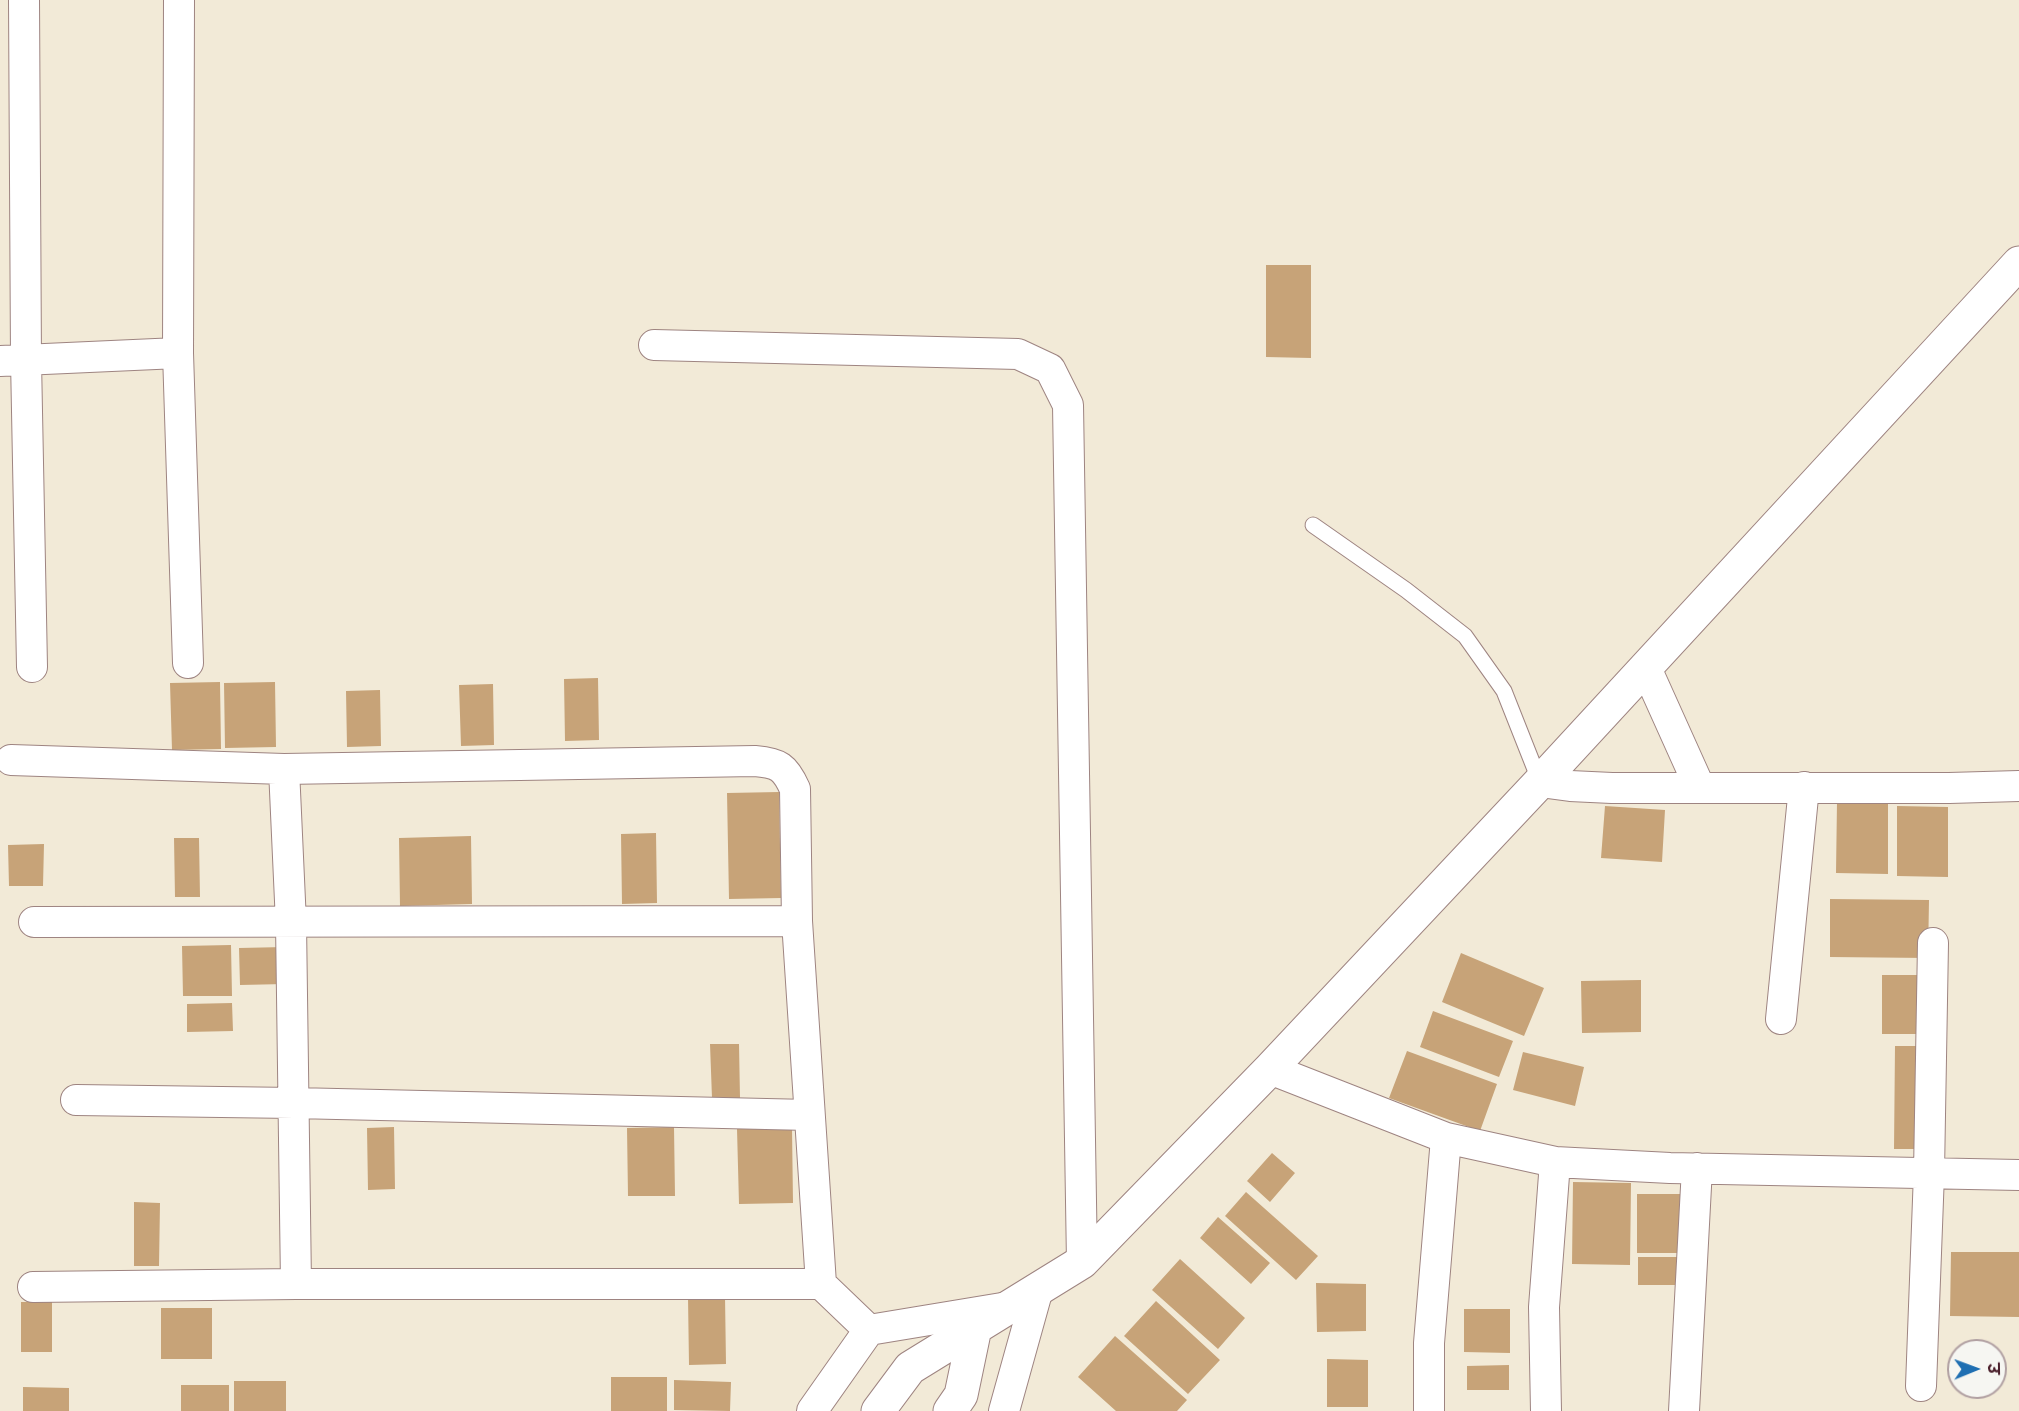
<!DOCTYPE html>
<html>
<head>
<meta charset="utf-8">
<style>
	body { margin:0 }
	#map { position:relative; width:2019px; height:1411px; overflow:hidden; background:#f2ead7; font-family:Pangolin,"Playpen Sans Deva",sans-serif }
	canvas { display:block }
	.north { position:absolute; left:1947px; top:1339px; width:60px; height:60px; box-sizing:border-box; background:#f6f6f2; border:2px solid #b1a0a2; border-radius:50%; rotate:89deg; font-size:16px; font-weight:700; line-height:24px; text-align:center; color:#4a1f2b }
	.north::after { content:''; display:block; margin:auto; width:21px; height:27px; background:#1f6fb2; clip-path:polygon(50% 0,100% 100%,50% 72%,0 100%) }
</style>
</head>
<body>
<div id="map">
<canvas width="2019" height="1411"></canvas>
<div class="north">उ</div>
</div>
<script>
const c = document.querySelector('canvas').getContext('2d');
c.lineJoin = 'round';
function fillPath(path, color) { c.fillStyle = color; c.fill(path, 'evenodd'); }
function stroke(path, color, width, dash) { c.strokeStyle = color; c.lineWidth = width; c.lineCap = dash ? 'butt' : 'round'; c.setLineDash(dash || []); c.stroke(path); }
fillPath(new Path2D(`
	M1266,265H1311V358L1266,357Z
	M598,678L599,740L565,741L564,679Z
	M220,682L221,749L172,750L170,683Z
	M275,682L276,747L225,748L224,683Z
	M493,684L494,745L461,746L459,685Z
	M380,690L381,746L347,747L346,691Z
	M779,792L781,898L729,899L727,793Z
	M1837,802H1888V874L1836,873Z
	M1605,806L1665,810L1662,862L1601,858Z
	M1897,806L1948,807V877L1897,876Z
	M656,833L657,903L622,904L621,834Z
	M471,836L472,904L400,906L399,838Z
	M174,838H199L200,897H175Z
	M44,844L43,886H9L8,845Z
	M1830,899L1929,900L1928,958L1830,957Z
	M231,945L232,996H183L182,946Z
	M285,947V984L240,985L239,948Z
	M1461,953L1544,988L1524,1036L1442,1002Z
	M1882,975H1929L1928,1034H1882Z
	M1641,980V1032L1582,1033L1581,981Z
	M232,1003L233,1031L187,1032V1004Z
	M1433,1011L1513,1041L1499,1077L1420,1047Z
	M710,1044H739L740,1098H712Z
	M1895,1046H1925L1924,1149H1894Z
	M1407,1051L1497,1084L1480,1131L1389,1098Z
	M1523,1052L1584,1067L1575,1106L1513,1090Z
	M394,1127L395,1189L368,1190L367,1128Z
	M674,1127L675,1196H628L627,1128Z
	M792,1128L793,1203L739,1204L737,1129Z
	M1272,1153L1295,1173L1270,1202L1247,1181Z
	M1573,1182L1631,1183L1630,1265L1572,1264Z
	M1246,1192L1318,1256L1296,1280L1225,1216Z
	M1637,1194H1685V1253H1637Z
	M134,1202L160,1203L159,1266H134Z
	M1218,1217L1270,1263L1251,1284L1200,1238Z
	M1951,1252H2019V1317L1950,1316Z
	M1638,1257H1688L1687,1285H1638Z
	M1180,1259L1245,1318L1218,1349L1152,1290Z
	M1316,1283L1366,1284V1331L1317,1332Z
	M725,1296L726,1364L689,1365L688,1297Z
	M1156,1301L1220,1360L1188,1394L1124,1336Z
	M21,1302H52V1352H21Z
	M161,1308H212V1359H161Z
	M1464,1309H1510V1353L1464,1352Z
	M1115,1336L1187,1400L1177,1411H1116L1078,1377Z
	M1327,1359L1368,1360V1407H1327Z
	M1509,1365V1390H1467V1366Z
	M611,1377H667V1411H611Z
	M674,1380L731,1382L730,1411L674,1410Z
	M234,1381H286V1411H234Z
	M181,1385H229V1411H181Z
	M23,1387L69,1388V1411H23Z`), '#c7a378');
const service = new Path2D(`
	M1313,525L1406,590L1465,636L1504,691L1540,782`);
const minor = new Path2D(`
	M24,0L26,360L32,667
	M179,0L178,353L188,663
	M654,345L1018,354L1050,369L1068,405L1082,1262
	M0,361L178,353
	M1646,668L1700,788
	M11,760L284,769
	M1540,782L1570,786L1612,788H1949L2019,786
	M34,922L797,921
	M1781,1019L1804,787
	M1270,1069L1446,1138L1555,1162L1670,1168L2019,1175
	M76,1100L294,1103L809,1115
	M296,1284L291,923L284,769L755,761C779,763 785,767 795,789L797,921L821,1284
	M33,1287L296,1284H821L869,1330
	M1921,1386L1929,1173L1933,943
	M812,1411L869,1330L1008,1307
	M1004,1411L1038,1289
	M1429,1411V1343L1446,1138
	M1546,1411L1544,1307L1555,1162
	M1684,1411L1697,1168`);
const tertiary = new Path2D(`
	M878,1411L910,1368L1082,1262L1270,1069L1540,782L2019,263
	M950,1411L961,1395L975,1328`);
stroke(service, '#9e8481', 17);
stroke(minor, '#9e8481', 32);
stroke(tertiary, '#9e8481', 35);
stroke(service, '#fff', 15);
stroke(minor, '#fff', 30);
stroke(tertiary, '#fff', 33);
</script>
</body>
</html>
